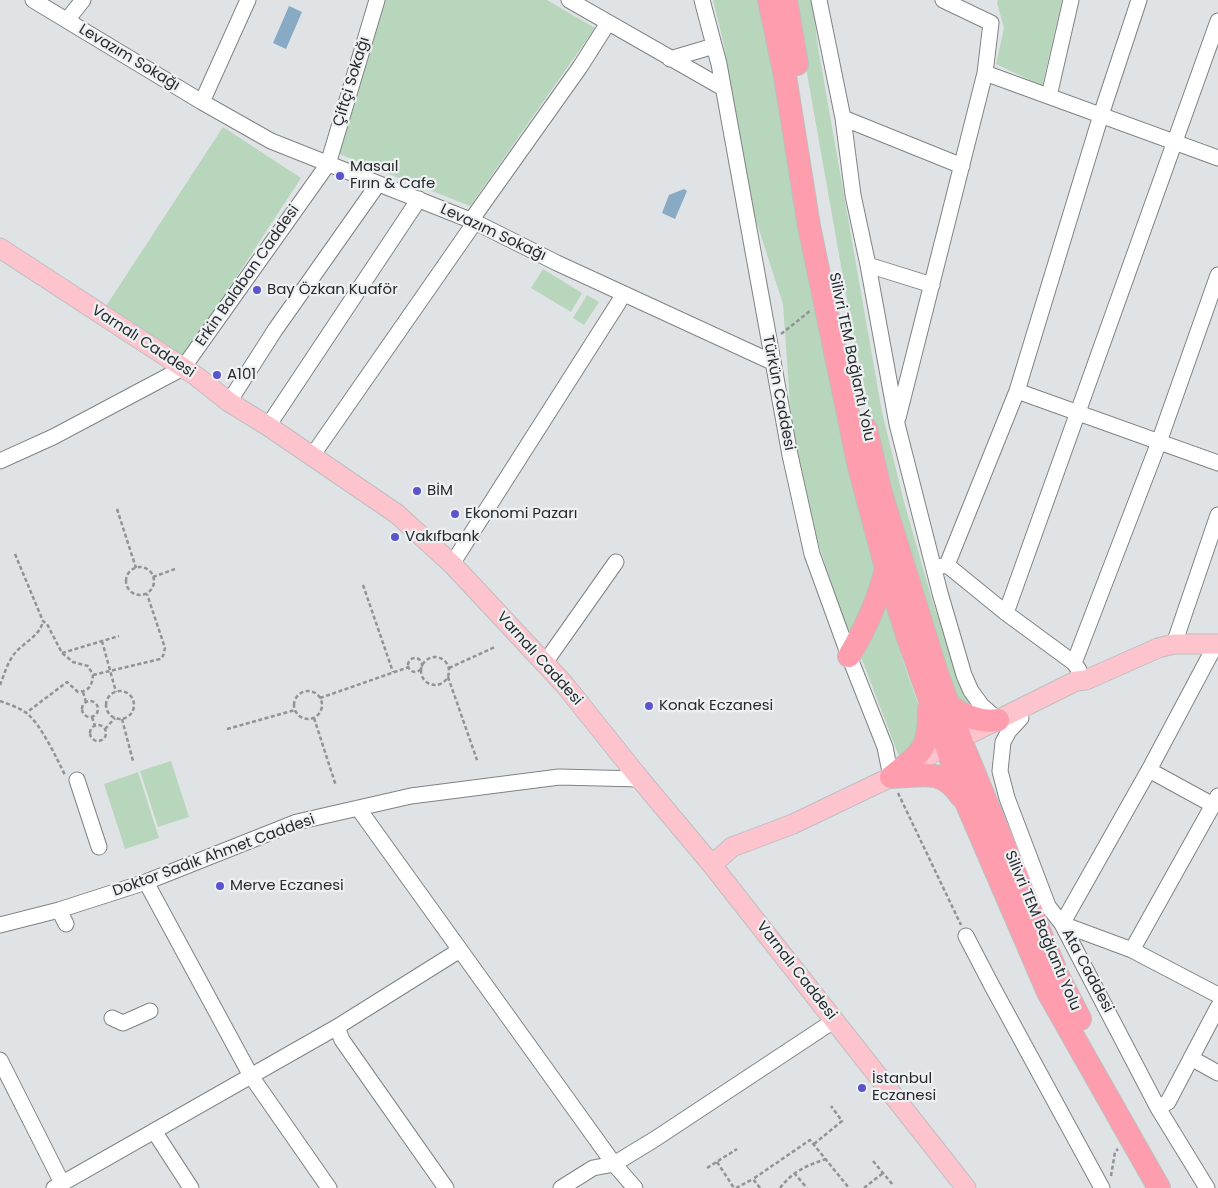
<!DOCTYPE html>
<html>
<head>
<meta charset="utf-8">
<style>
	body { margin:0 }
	canvas { display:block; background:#e0e3e6 }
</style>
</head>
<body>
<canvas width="1218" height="1188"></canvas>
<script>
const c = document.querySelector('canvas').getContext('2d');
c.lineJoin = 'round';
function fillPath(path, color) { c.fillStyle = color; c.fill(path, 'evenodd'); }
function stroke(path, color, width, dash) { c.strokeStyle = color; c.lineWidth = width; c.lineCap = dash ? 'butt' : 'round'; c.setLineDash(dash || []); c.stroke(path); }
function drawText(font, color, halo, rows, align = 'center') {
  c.font = font + ' Poppins,sans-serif'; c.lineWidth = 4.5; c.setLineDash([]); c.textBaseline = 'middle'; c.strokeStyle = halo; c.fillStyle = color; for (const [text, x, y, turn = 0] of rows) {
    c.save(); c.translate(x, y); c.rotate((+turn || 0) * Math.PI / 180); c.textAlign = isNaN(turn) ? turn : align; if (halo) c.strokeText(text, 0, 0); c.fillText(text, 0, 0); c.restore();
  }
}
fillPath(new Path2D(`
	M385,0H547L595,28L470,206L339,154Z
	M713,0H760L847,466L873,557L874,575L854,630H847L803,497L793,446L783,304L751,205L723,41Z
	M794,0H812L818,47L882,412L904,502L933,603L966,696L977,715L956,703L874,434L849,311Z
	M998,0H1062L1042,86L996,64L1004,28L997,3Z
	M223,127L301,178L184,357L106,306Z
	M543,269L582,293L571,312L531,288Z
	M587,295L599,302L584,325L573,318Z
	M888,605L904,664L922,715L923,729L906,759L898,754L861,657L879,610Z
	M171,761L189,817L158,827L140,771Z
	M138,772L159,838L125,849L104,784Z`), '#b8d6bb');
fillPath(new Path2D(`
	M289,6L302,12L286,49L273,43Z
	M684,189L687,191L675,219L662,213L669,195Z`), '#88aac4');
const minor = new Path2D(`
	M33,0L202,102L271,141L475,222L557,263L772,362
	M569,0L723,88
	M702,0L719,64L790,455L812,554L849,656L885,747L891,777
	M819,0L843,118L853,195L868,265L897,424L940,593L964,675L971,691L982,706L998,720
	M67,20L83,0
	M670,59L714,46
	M985,73L1218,158
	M1049,96L1071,0
	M202,102L248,0
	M843,118L962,166
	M472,219L580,67L608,23
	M868,265L932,285
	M1017,391L1218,463
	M229,402L275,330L378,184
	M898,418L985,73L991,23L943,0
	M268,426L419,199
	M312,456L475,222
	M0,461L53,437L183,368L328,164L377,0
	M452,564L624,294
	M947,565L1017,391L1101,115L1139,0
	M938,567L947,565L1006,613L1074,663L1079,670
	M1006,613L1218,21
	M1174,644L1218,515
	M1216,644L1149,770L1062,924L1132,950L1218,995
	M1074,663L1159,442L1218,275
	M544,664L616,562
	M1021,718L1009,731L1003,742L1000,771L1007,798L1048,906L1062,924L1158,1108L1207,1188
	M1149,770L1213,805
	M77,780L99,847
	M358,808L614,1164L635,1188
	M146,882L251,1076L329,1188
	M59,910L66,924
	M0,925L59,910L146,882L297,822L411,796L559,777L640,779
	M966,936L992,986L1102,1188
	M1132,950L1218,796
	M112,1018L123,1023L150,1011
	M337,1027L342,1040L446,1188
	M1191,1058L1218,1073
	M0,1060L62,1183
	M1158,1108L1168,1102L1218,1007
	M154,1131L191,1188
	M54,1188L337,1027L460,950
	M561,1188L593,1168L614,1164L655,1139L835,1020`);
const major = new Path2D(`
	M0,248L196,376L229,402L268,426L397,514L452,564L564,684L640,779L712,865L966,1188
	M712,865L732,847L793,824L891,777L945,746L1076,681L1086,680L1158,648L1174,644H1218`);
const highway = new Path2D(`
	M769,0L785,76L809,226L859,467L886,568L907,635L966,802L1048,992L1159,1188
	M786,0L797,64
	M866,429L881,493L937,673L964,748L1058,976L1080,1019
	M849,656C865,629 879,599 886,568
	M949,706C964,716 980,723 998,720
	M891,777C922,752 929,751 929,709
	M891,777C922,777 940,766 961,796`);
stroke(minor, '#7f8385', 17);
stroke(major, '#bebfbf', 21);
stroke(highway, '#bebfbf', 24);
stroke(new Path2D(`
	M781,334L810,311
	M117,509L136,568
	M15,554L43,621L47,624L62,653L73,662L88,666L93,675C92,686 89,691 78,692L67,682L26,713
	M126 581a14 14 0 1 1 28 0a14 14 0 1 1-28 0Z
	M153,577L175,569
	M363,585L393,672
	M102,641L116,692
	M62,653L119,636
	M421 671a14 14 0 1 1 28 0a14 14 0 1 1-28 0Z
	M408 665a7 7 0 1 1 14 0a7 7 0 1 1-14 0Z
	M449,668L495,647
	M93,675L160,659L163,656L165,648L147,594
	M448,677L477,760
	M0,685C4,675 8,661 15,653C24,642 40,636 43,621
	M106 705a14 14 0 1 1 28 0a14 14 0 1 1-28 0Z
	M294 705a14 14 0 1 1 28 0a14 14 0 1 1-28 0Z
	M83,692L86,702
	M320,698L409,667
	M0,701C8,704 18,707 25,712C40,722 57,759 65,775
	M82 709a8 8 0 1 1 16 0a8 8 0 1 1-16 0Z
	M92,717L95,726
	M314,718L336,786
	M122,719L133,761
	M90 733a8 8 0 1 1 16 0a8 8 0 1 1-16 0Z
	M105,729L115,718
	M227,729L295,710
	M898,793L961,925
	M814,1144L842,1121L831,1106
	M873,1161L893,1185
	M717,1162L734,1188
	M707,1168L737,1149
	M794,1173L807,1188
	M1111,1176L1115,1152L1118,1149
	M736,1188L753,1179
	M760,1188L753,1179L810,1140L849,1188
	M780,1188C793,1171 806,1166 826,1159
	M864,1188L883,1173`), '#919395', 2.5, [4, 2.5]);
stroke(minor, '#fff', 15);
stroke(major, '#fec4ce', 19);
stroke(highway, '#fd9dad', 22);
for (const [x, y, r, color] of [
	[340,176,5,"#5b54cc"],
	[257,290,5,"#5b54cc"],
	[217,375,5,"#5b54cc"],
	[417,491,5,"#5b54cc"],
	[455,514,5,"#5b54cc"],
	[395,537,5,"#5b54cc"],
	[649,706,5,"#5b54cc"],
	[220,886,5,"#5b54cc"],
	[862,1088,5,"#5b54cc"]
]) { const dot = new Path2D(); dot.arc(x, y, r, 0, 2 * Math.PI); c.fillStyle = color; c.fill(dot); stroke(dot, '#edf1f3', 2); }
drawText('15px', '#28292a', '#edf1f3', [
	["Levazım Sokağı",129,58,31],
	["Çiftçi Sokağı",352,82,-73],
	["Levazım Sokağı",493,233,25],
	["Erkin Balaban Caddesi",248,276,-55],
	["Varnalı Caddesi",143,342,33],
	["Silivri TEM Bağlantı Yolu",851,357,78],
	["Türkün Caddesi",778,393,79],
	["Varnalı Caddesi",539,659,48],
	["Doktor Sadık Ahmet Caddesi",214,856,-20],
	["Silivri TEM Bağlantı Yolu",1042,931,67],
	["Varnalı Caddesi",796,971,52],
	["Ata Caddesi",1087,971,62]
]);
drawText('15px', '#28292a', '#edf1f3', [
	["Masaıl",350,167],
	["Fırın & Cafe",350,184],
	["Bay Özkan Kuaför",267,290],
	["A101",227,375],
	["BİM",427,491],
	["Ekonomi Pazarı",465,514],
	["Vakıfbank",405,537],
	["Konak Eczanesi",659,706],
	["Merve Eczanesi",230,886],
	["İstanbul",872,1079],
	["Eczanesi",872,1096]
], 'left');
</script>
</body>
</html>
